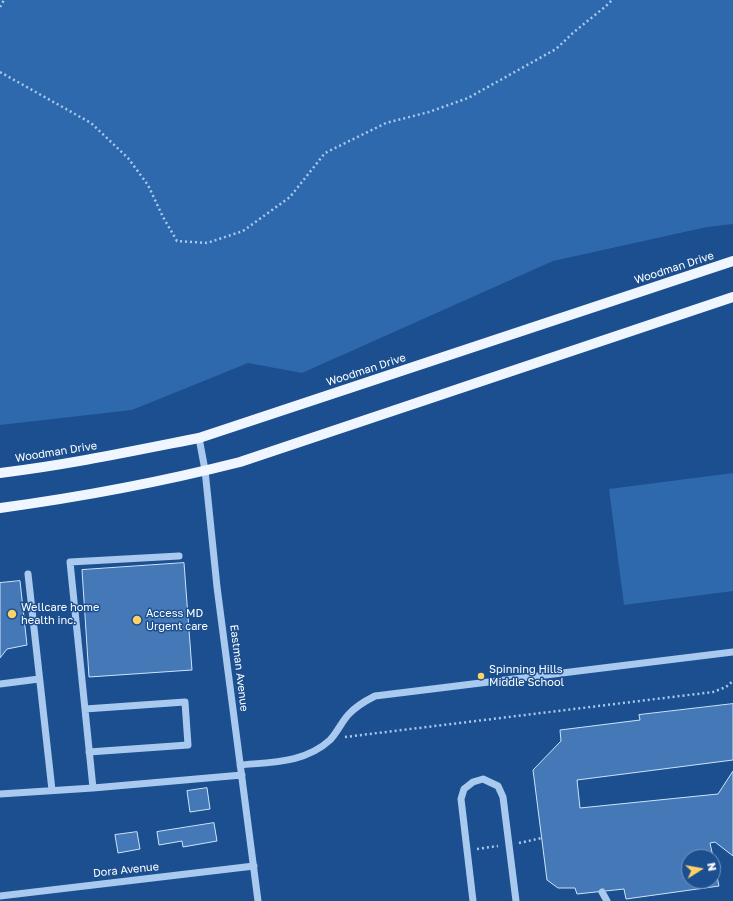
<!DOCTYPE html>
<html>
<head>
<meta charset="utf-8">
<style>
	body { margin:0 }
	#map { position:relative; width:733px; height:901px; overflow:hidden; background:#1b4f8f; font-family:"Golos Text",sans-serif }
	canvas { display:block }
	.north { position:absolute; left:681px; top:849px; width:40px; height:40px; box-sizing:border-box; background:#1b4f8f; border:1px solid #7695bc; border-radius:50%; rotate:79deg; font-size:11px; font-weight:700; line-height:16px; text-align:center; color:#fff }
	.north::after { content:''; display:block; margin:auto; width:14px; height:18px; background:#ffd166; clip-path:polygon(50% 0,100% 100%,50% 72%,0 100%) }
</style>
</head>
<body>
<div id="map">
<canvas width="733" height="901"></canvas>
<div class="north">N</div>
</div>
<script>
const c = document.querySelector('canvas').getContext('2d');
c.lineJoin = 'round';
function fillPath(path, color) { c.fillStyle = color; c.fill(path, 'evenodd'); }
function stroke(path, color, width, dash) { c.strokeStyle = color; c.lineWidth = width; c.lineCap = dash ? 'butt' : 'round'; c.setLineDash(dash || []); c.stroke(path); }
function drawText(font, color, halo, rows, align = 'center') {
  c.font = font + ' "Golos Text",sans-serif'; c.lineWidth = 3; c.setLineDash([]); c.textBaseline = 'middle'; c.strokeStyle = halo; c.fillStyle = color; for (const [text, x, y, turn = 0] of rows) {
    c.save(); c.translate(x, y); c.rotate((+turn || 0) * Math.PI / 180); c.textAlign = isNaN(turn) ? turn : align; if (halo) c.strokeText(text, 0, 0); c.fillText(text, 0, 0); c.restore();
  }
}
fillPath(new Path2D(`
	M0,0H733V224L707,227L553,261L302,373L248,363L132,410L0,425Z
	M733,473V591L624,605L609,489Z`), '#2e69ad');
const building = new Path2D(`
	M184,563L192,670L89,677L82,570Z
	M20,581L27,645L7,649L0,658V583Z
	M733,704V760L577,780L580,808L718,794L733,771V856L715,842L710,843L713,857H689V881H713V858L719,886L626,899L624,889L577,894L575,888H558L547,880L533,770L561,741L560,730L640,720L639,715Z
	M207,788L210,809L190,812L187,791Z
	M214,823L217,841L183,847L182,841L159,845L157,832Z
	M137,832L140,849L118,853L115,835Z`);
fillPath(building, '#4478b7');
stroke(building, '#cfe3fa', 1);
stroke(new Path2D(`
	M0,7L4,0
	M0,72L91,123L128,158L148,185L163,217L177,241L207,243L243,231L290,197L325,153L386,123L429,112L468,98L556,49L574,32L606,6L612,0
	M345,737L713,692L726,687L733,681
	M519,843L542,838
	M477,849L498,846`), '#a9c9ee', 2.5, [2, 3]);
stroke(new Path2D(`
	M199,438L205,470L217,587L258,901
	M179,556L70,562L93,788L242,775
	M28,574L52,790
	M0,684L39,679
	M85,709L185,702L188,745L89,752
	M240,765C272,762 305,763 330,740C337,733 341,723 348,715C355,707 365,701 375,696L733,652
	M0,794L93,788
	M602,892L607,901
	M0,896L254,866
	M473,901L461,799L464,789L473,782L483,779L498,786L503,797L516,901`), '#a9c9ee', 7);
stroke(new Path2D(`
	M0,473C67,465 133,451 199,438L733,261
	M0,508C81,497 161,482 240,462L733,297`), '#f0f6ff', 10);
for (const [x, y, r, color] of [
	[12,614,5,"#ffd166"],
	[137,620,5,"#ffd166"],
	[481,676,4,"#ffd166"]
]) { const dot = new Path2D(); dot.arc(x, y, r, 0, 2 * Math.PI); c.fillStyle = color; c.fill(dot); stroke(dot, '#1b4f8f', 1.5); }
drawText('11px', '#fff', '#1b4f8f', [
	["Woodman Drive",674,268,-18],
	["Woodman Drive",366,370,-18],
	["Woodman Drive",56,452,-9],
	["Eastman Avenue",239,668,83],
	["Dora Avenue",126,870,-6]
]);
drawText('11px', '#fff', '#1b4f8f', [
	["Wellcare home",21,608],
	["health inc.",21,621],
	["Access MD",146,614],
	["Urgent care",146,627],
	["Spinning Hills",489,670],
	["Middle School",489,683]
], 'left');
</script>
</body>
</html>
